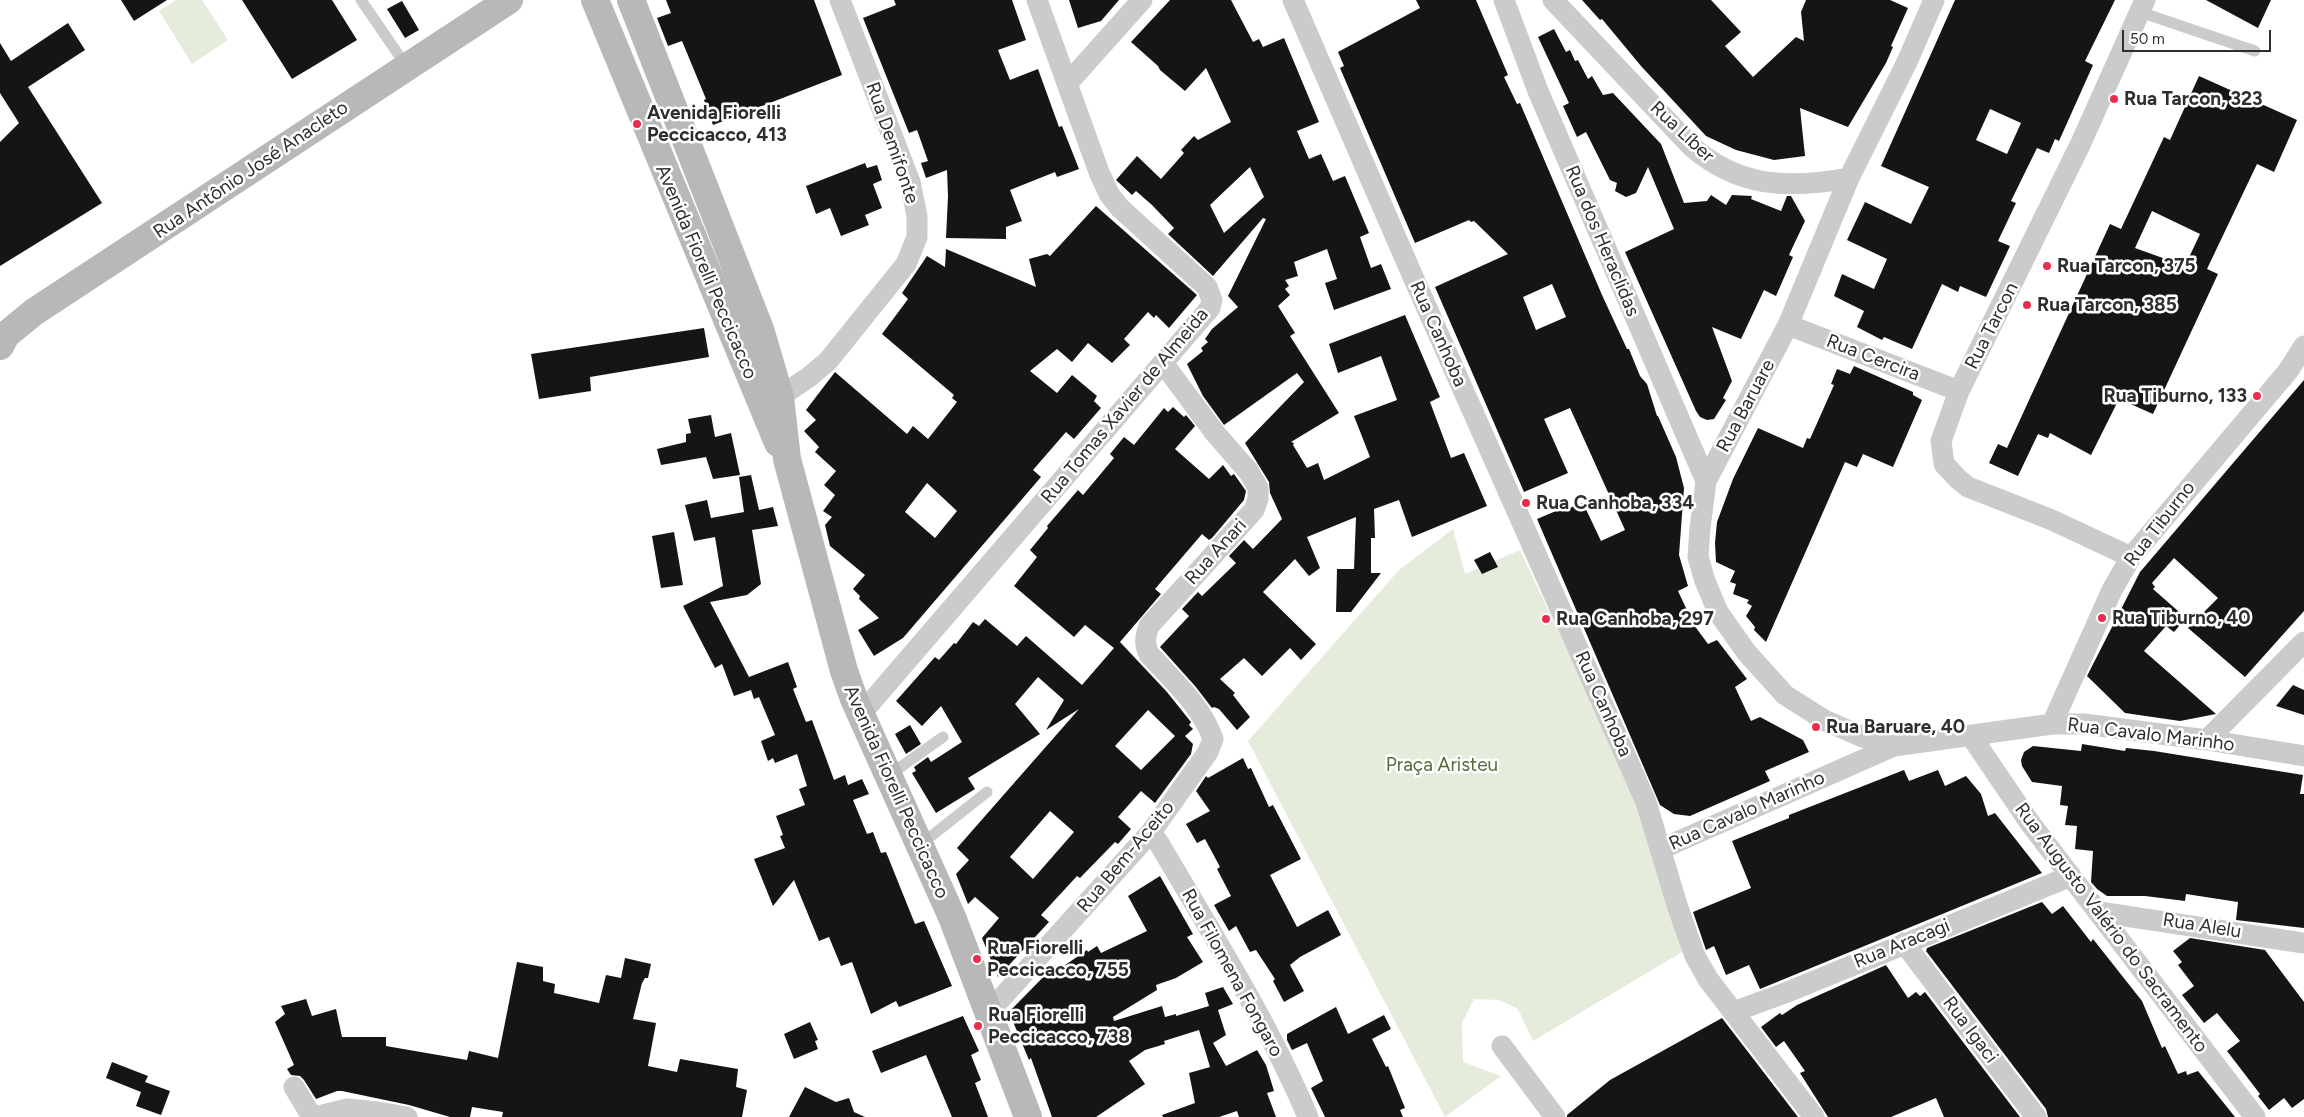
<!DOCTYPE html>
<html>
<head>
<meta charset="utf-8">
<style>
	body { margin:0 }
	#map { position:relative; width:2304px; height:1117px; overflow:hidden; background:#fff; font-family:Figtree,sans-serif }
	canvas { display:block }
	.scale { position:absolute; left:2122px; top:30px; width:149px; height:22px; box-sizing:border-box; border:2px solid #2e2e2e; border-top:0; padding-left:6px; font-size:15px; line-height:18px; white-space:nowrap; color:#2e2e2e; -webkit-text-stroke:4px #fff; paint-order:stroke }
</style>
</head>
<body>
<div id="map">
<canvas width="2304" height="1117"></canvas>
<div class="scale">50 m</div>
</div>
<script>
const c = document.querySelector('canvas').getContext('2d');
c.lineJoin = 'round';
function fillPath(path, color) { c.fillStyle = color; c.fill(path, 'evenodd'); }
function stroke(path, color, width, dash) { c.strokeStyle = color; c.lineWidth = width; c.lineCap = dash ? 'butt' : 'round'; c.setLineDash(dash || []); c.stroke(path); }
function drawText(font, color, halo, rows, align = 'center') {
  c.font = font + ' Figtree,sans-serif'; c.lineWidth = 5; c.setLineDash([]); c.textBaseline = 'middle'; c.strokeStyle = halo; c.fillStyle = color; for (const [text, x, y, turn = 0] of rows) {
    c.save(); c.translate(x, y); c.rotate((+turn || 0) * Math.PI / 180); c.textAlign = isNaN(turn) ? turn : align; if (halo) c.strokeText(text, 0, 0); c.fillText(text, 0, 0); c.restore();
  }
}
fillPath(new Path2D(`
	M176,0H202L228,40L192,64L159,11Z
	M1453,529L1465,574L1520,550L1617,756L1656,850L1682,952L1533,1041L1518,1009L1499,1000L1474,999L1462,1023L1463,1062L1501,1076L1445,1117L1248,741L1399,570Z`), '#e6ecdc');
fillPath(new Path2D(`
	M121,0H167L134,21Z
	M242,0H332L357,40L292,79Z
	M666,0H814L842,75L713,125L704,100L706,99L682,41L668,46L657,18L671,13Z
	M894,0H1012L1026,40L998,50L1010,80L1038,69L1059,127L1062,126L1079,169L1057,177L1055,172L1010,190L1022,221L1006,227V239L946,238L948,196L947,170L926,178L921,163L928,161L917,130L909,133L863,18L896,5Z
	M1069,0H1119L1101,21L1078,28Z
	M1170,0H1231L1253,42L1259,39L1263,47L1284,38L1319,122L1297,131L1309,159L1321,154L1333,181L1345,176L1369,233L1360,237L1371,268L1381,264L1391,289L1334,310L1325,283L1337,279L1327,249L1294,262L1298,276L1285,280L1289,286L1285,289L1290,295L1278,306L1295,333L1290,336L1339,413L1291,442L1294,443L1293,445L1307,468L1318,463L1324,480L1370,457L1354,416L1397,400L1381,356L1338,373L1329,344L1405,315L1440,397L1430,402L1451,458L1464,453L1487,506L1412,537L1399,500L1374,509L1375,538H1371V573H1381L1351,612H1336L1337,569H1354L1356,517L1307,537L1320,568L1309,576L1295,559L1263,592L1316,644L1301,660L1290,648L1262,676L1244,658L1220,679L1235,693L1233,695L1250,717L1237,730L1219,709L1214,707L1212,708L1195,686L1160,647L1189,616L1182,609L1198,592L1202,596L1236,563L1229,556L1244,540L1253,549L1282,519L1270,493L1269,482L1245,443L1304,382L1297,373L1224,425L1203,396L1187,364L1203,351L1201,348L1208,342L1205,339L1212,329L1238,307L1228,296L1266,219L1263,218L1213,276L1168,234L1174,228L1152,205L1136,191L1132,195L1116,180L1137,156L1161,179L1184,153L1181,150L1194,136L1198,140L1231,122L1206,68L1185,91L1160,70L1158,66L1131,42ZM1250,167L1264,197L1224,233L1210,205Z
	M1416,0H1476L1508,75L1504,77L1517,104L1520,103L1602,295L1627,349H1629L1640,376L1647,384L1657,416H1658L1676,457L1684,488L1679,555L1688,586L1678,591L1694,625L1708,644L1717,640L1747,679L1735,687L1751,721L1760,717L1803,740L1809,752L1765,771L1770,781L1690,816L1674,814L1660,805L1537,519L1563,508L1564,510L1583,503L1601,541L1625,530L1570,408L1544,419L1568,473L1524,492L1435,287L1508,254L1474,221L1471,222L1469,220L1415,243L1340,68L1344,66L1338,52L1420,8ZM1552,284L1566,317L1536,330L1523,297Z
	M1582,0H1711L1741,32L1725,46L1753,77L1796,37L1804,41L1801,12L1806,0H1890L1908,8L1891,46L1893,47L1886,63L1848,127L1800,108L1805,156L1774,160L1736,150L1706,136L1641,66L1602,19L1600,20Z
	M1955,0H2115L2085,61L2093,65L2059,141L2055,139L2049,153L2037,148L2011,201L2016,203L1998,241L2010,246L1986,297L1960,286L1958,292L1942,284L1912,349L1884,337L1882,340L1857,327L1864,311L1834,296L1842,274L1874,289L1887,259L1847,240L1865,202L1911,224L1929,187L1881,166ZM1990,109L2021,123L2007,154L1976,140Z
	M2206,0H2271L2258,28Z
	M402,1L419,30L405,38L387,9Z
	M68,23L85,50L28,87L102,203L0,266V142L19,123L0,93V43L11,61Z
	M1554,29L1566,52L1570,50L1575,61L1578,60L1588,79L1592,76L1603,95L1613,93L1661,144L1684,203L1707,201L1711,195L1726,205L1732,195L1752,196L1751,199L1781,211L1787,196H1791L1805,221L1789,255L1793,257L1776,296L1764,290L1741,339L1712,327L1732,381L1723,398L1726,400L1714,419L1707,420L1700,417L1696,411L1625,252L1674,229L1648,167L1636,193L1626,197L1615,191L1617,183L1610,180L1586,132L1577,137L1563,106L1569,103L1538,37Z
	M2199,76L2297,120L2274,172L2257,164L2207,269L2218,274L2153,414L2119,399L2091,455L2050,433L2048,438L2038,434L2018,476L1989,463L1998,444L2007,448L2110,224L2121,229L2164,137L2170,140ZM2152,211L2200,234L2185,266L2135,248Z
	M865,163L867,168L877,165L882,180L873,184L882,208L865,215L869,225L841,236L830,208L816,214L806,186Z
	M1096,206L1197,295L1169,328L1156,315L1154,318L1148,312L1124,339L1130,345L1112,363L1088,343L1072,362L1057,349L1030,371L1057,393L1072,375L1097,396L1094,401L1101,408L1074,439L1066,432L1033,470L1041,477L903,638L874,656L858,630L879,618L859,599L860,596L853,589L865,575L830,546L825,525L832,517L823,511L835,495L824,485L836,471L815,452L819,447L804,431L816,420L806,410L835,372L907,434L913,426L928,439L957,402L952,398L954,395L882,334L908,299L902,293L927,256L945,267L946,249L1036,287L1029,259L1047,254L1050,256ZM927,483L957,511L935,538L905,512Z
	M704,328L709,357L590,377L591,391L539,399L531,354Z
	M1854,366L1913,392V395L1922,400L1893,467L1863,454L1857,467L1845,462L1766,642L1754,630L1755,627L1746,616L1752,606L1747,603L1749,600L1733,594L1736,584L1730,582L1735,571L1716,562L1715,543L1717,522L1733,479L1758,428L1803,448L1807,438L1810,439L1834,385L1831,384L1837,369L1850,374Z
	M2304,380V611L2245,677L2188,628L2218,598L2174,558L2152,583L2155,587L2153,589L2186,618L2174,632L2166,626L2144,651L2216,714L2180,721L2125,713L2087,676L2140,572Z
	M1173,407L1184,417L1186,415L1195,426L1175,449L1209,479L1223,465L1231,476L1234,474L1246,491L1244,500L1212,538L1209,540L1202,534L1155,589L1161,594L1120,642L1167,692L1191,722L1189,725L1193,729L1185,736L1193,744L1191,754L1155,803L1141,791L1118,817L1131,829L1118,844L1115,842L1080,878L1077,876L1041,915L1049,922L998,977L982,938L999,918L975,897L968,904L956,874L969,860L957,848L1079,709L1046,730L1064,700L1038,677L1015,704L1040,734L968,778L975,789L936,813L912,773L916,771L914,767L928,757L931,762L962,742L941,706L922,726L896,701L935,657L939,660L954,643L956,644L973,622L979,626L985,619L1017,646L1026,636L1082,685L1114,648L1085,625L1074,637L1014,586L1037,557L1030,550L1048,528L1047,526L1078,490L1083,495L1114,458L1110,454L1124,437L1134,445L1164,408L1168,412ZM1148,710L1175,736L1141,770L1115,746ZM1050,811L1074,832L1033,879L1010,857Z
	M711,415L715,437L731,433L740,475L713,479L706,457L661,465L657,449L686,442V434L691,433L688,419Z
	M751,475L759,510L773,507L778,526L752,530L761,584L747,595L710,602L749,677L788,662L797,687L793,689L806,722L812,720L834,780L845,775L848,785L862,779L869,794L853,800L867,834L873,832L881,853L886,852L915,924L924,921L952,986L899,1007L896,1001L871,1014L852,962L841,966L829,937L819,941L794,880L773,906L754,859L785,848L780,836L783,835L776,816L805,805L799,789L807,786L797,754L775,763L773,758L768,761L761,741L775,735L759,697L754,699L751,690L734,696L722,664L715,668L683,606L723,586L715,537L694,541L685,505L707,500L711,518L744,512L739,477Z
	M674,532L683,585L661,588L652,536Z
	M1490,552L1498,567L1482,574L1474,560Z
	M2293,685L2304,690V715L2276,706Z
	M910,725L921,744L906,754L895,734Z
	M2082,744L2125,751L2126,748L2154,751L2303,775L2300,794H2304V928L2236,920L2238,902L2186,894L2185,901L2145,896H2107L2097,889L2091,882L2093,851L2075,849L2077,826L2065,825L2068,806L2060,805L2062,786L2032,782L2022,766L2021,760L2024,752L2033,746L2081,751Z
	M1243,758L1248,769L1251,768L1269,807L1273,805L1301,859L1270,875L1297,927L1328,910L1341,935L1300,957L1290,965L1304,991L1284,1002L1273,981L1275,979L1256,950L1250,952L1236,926L1229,931L1214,905L1231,896L1217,869L1220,867L1205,839L1197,843L1186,824L1210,811L1196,791L1206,776L1208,778Z
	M1904,770L1909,781L1938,770L1945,786L1966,776L1981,794L1988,816L1995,813L2042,873L1760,989L1749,965L1726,975L1714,946L1706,950L1693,912L1751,888L1732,841L1789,818V815Z
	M1160,876L1193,934L1187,937L1203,962L1176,978L1156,985L1157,990L1113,1017L1114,1021L1162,1006L1165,1017L1176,1014V1016L1209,1006L1205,993L1223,987L1233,1004L1218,1010L1226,1035L1213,1043L1226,1066L1257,1050L1266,1065L1274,1091L1267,1093L1276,1117H1239L1237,1111L1219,1117H1163L1162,1115L1195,1103L1189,1073L1210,1067L1199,1030L1164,1041L1165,1044L1145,1050L1129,1061L1145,1084L1096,1117H1052L1031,1058L1029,1060L1009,1012L1055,965L1058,970L1087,950L1088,952L1097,946L1101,953L1147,931L1128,896Z
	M2042,902L2052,914L2063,906L2091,942L2093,939L2142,1001L2162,1048L2165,1046L2178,1074L2186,1071L2187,1075L2198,1071L2235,1117H2048L2046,1109L1926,951L1927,948Z
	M2190,938L2265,950L2304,1002V1099L2292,1108L2284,1098L2269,1110L2258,1096L2260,1094L2227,1051L2240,1041L2217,1013L2204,1023L2182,995L2194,986L2178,965L2182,962L2173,951Z
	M625,958L651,964L648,978H645L642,983L633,1019L656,1023L648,1066L677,1072L680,1059L738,1069L736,1087L747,1090L742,1117H502L503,1112L472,1107L470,1117H450L409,1105L342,1091H337L316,1099L304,1080L300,1076L291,1075L287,1069L294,1065L275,1022L285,1014L281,1006L306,999L312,1016L336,1009L342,1037H386V1046L467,1060L469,1051L498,1058L517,962L543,967V981L555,984L554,993L599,1003L606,975L621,978Z
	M1886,965L1908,998L1916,992L1920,996L1925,992L2020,1117H1944L1936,1098L1891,1117H1828L1800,1073L1805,1071L1784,1041L1776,1047L1761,1027L1780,1013L1782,1015L1797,1005Z
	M1336,1007L1348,1034L1384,1015L1391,1029L1372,1039L1386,1067L1388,1066L1405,1108L1400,1110L1403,1117H1325L1311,1088L1323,1081L1307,1043L1292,1050L1287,1040V1034Z
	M963,1016L979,1051L971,1055L981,1080L975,1083L988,1117H952L926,1055L881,1073L872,1051Z
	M1722,1018L1798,1117H1567V1115L1610,1080Z
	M810,1022L818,1040L815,1041L818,1049L794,1059L784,1034Z
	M112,1062L148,1076L145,1082L170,1091L161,1115L136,1106L141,1092L106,1078Z
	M805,1087L836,1102L849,1098L854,1112L865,1117H789Z`), '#151515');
stroke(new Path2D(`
	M361,0L407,67
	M2140,12L2255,51
	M888,776L943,737
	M920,845L987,792`), '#cbcbcb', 11);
stroke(new Path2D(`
	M1293,0L1410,270L1646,802L1678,908L1695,956L1708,979L1814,1117
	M1504,0L1538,91L1706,481
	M1553,0L1691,146C1739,188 1789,189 1849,178
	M1067,84L1142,0
	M1788,325L1959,391
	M769,404L809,377L828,361L906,264L917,237V216L910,182L840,0
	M2131,557L2052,520L1968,487L1958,479L1944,464L1941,441L1959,391L2080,145L2145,0
	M861,714L1210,308L1212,300L1207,287L1120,208L1109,194L1099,172L1037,0
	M2052,724L2112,590L2131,557L2288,371L2304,346
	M1971,736L2030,823L2255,1117
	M2207,740L2304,642
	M1894,746L1863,737L1826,721L1785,695L1747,653L1718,612L1705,581L1698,557L1700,528L1706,481L1788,325L1849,178L1907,62L1934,0
	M1151,832L1160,845C1212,934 1268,1022 1308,1117
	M1661,849L1894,746L2052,724H2084L2207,740L2304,756
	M2099,912L2304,943
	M1904,943L2036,1117
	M1733,1012L1785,993L2071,876
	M988,1013L1151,832L1208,752L1213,739C1201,705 1173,681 1149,654C1144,644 1145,637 1149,626L1254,510L1258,499V488L1249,472L1215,433L1163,363
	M1502,1046L1555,1117
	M294,1087L312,1117
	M315,1117L347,1109L378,1112L407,1117`), '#cbcbcb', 21);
stroke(new Path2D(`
	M595,0L778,443
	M631,0L760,329L780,397L787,459L844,671L854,699L952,917L1028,1117
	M0,346L6,335L34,312L509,0`), '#b8b8b8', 28);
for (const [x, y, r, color] of [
	[2114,99,5,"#e92d4f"],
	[637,124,5,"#e92d4f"],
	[2047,266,5,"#e92d4f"],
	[2027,305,5,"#e92d4f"],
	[2257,396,5,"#e92d4f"],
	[1526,503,5,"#e92d4f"],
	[2102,618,5,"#e92d4f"],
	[1546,619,5,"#e92d4f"],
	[1816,727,5,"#e92d4f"],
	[977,959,5,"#e92d4f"],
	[978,1026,5,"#e92d4f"]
]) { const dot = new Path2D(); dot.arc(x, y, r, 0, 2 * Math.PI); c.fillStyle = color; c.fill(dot); stroke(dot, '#fff', 2); }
drawText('bold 19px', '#2e2e2e', '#fff', [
	["Rua Tarcon, 323",2124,99],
	["Avenida Fiorelli",647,113],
	["Peccicacco, 413",647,135],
	["Rua Tarcon, 375",2057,266],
	["Rua Tarcon, 385",2037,305],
	["Rua Tiburno, 133",2247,396,"right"],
	["Rua Canhoba, 334",1536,503],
	["Rua Tiburno, 40",2112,618],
	["Rua Canhoba, 297",1556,619],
	["Rua Baruare, 40",1826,727],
	["Rua Fiorelli",987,948],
	["Peccicacco, 755",987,970],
	["Rua Fiorelli",988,1015],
	["Peccicacco, 738",988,1037]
], 'left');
drawText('19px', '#2e2e2e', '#fff', [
	["Rua Líber",1682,132,43],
	["Rua Demifonte",892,143,71],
	["Rua Antônio José Anacleto",251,170,-34],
	["Rua dos Heraclidas",1602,241,67],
	["Avenida Fiorelli Peccicacco",706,272,67],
	["Rua Tarcon",1992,326,-63],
	["Rua Canhoba",1438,334,66],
	["Rua Cercira",1873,358,21],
	["Rua Tomas Xavier de Almeida",1125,406,-50],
	["Rua Baruare",1746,406,-62],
	["Rua Tiburno",2160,524,-52],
	["Rua Anari",1216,552,-48],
	["Rua Canhoba",1603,704,66],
	["Rua Cavalo Marinho",2151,735,7],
	["Avenida Fiorelli Peccicacco",896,792,66],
	["Rua Cavalo Marinho",1747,811,-24],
	["Rua Bem-Aceito",1126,857,-50],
	["Rua Alelu",2202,926,9],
	["Rua Augusto Valério do Sacramento",2111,928,53],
	["Rua Aracagi",1902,944,-22],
	["Rua Filomena Fongaro",1232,973,61],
	["Rua Igaci",1970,1030,53]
]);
drawText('19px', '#576b3b', '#fff', [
	["Praça Aristeu",1442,765]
]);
</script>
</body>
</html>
